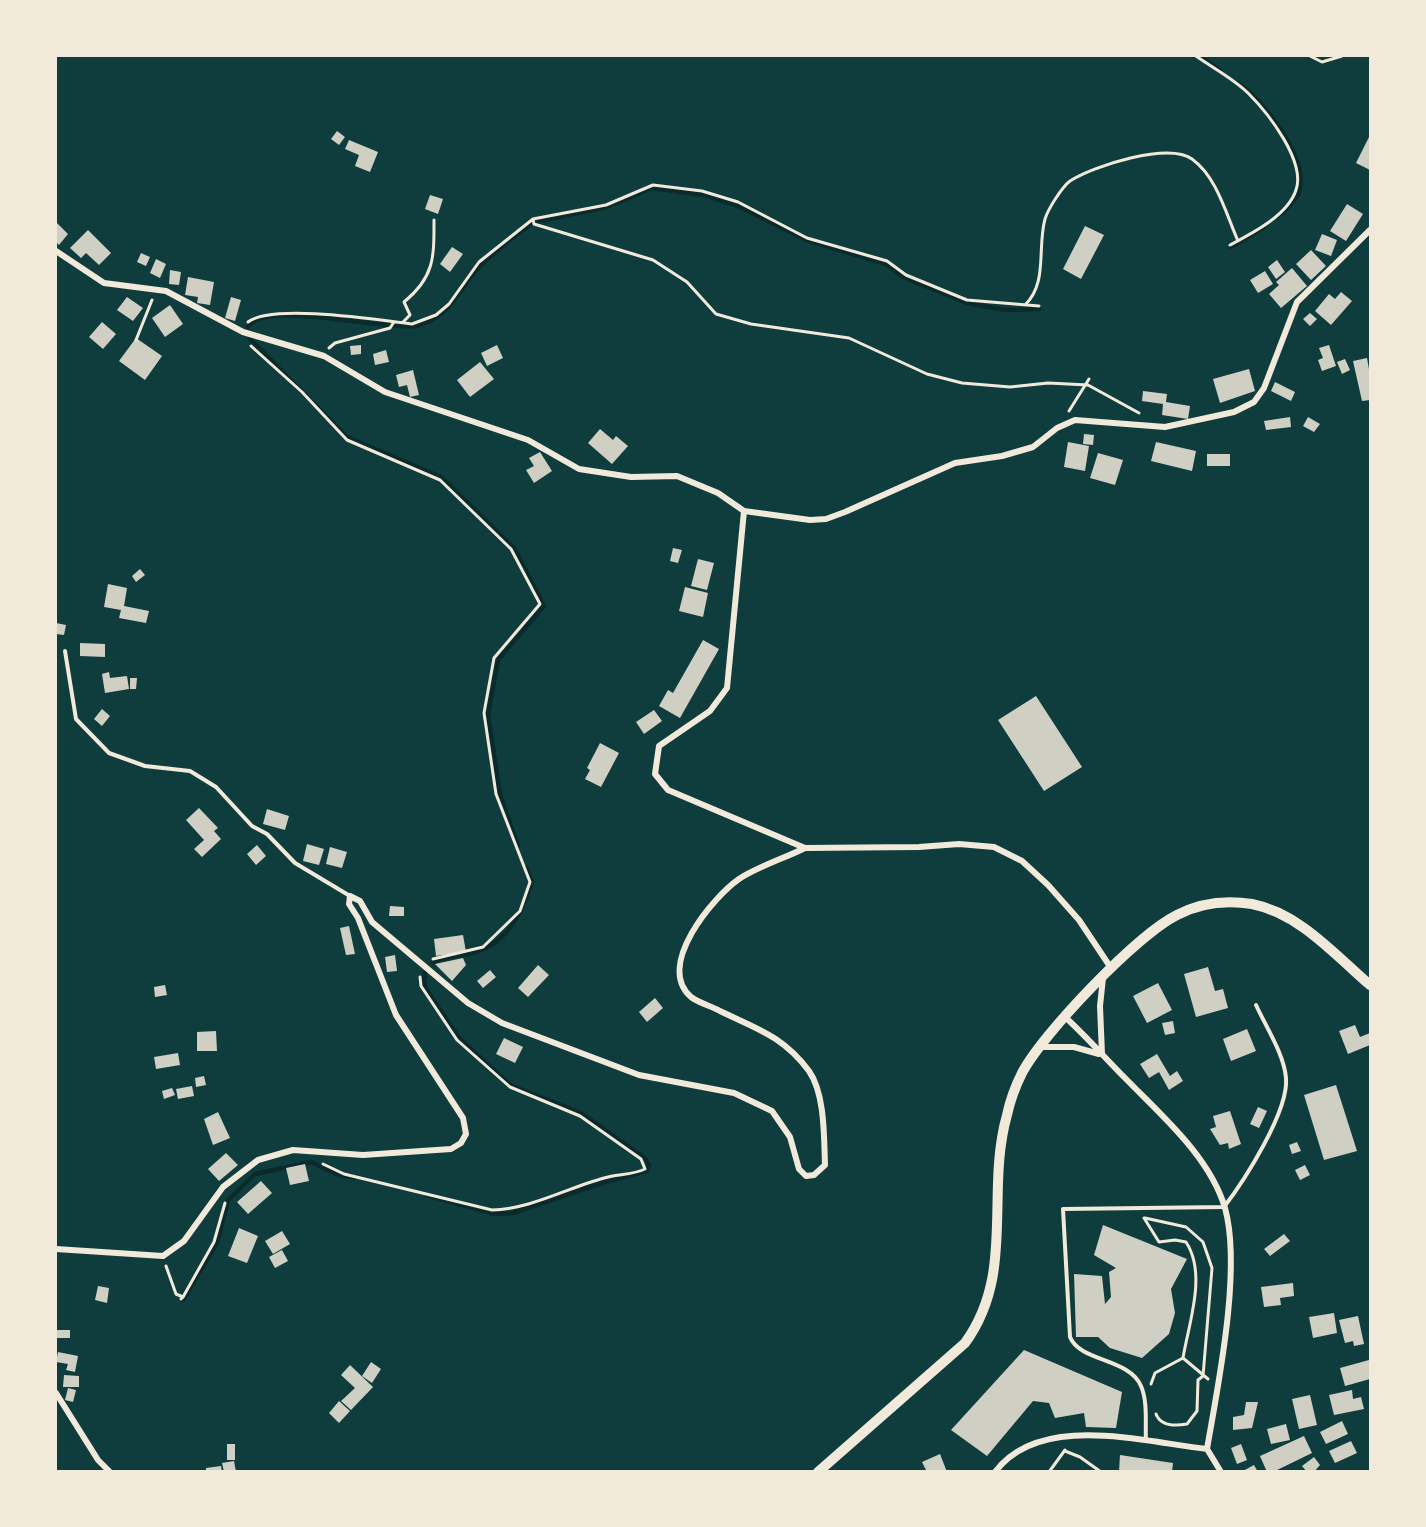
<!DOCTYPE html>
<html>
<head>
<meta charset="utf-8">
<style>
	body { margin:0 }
	#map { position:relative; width:1426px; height:1527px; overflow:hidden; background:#0f3d3e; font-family:Mulish,sans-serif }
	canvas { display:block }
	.frame { position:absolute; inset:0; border:57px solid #f1e9da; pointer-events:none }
</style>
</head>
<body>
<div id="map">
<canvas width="1426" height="1527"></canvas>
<div class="frame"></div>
</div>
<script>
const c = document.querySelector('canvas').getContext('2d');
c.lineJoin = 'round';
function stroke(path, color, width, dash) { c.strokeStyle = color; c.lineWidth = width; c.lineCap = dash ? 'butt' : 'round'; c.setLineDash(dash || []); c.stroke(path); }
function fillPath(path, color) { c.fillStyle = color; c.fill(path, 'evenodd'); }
stroke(new Path2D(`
	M1199,56L1221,71
	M1238,83C1263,100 1310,159 1299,192C1296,200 1285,211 1278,216
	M535,222L607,207L652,188L704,195L738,206L806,240L886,264L903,277L967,303L1005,310L1039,309
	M1231,247L1264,227
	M248,327C265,299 385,331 415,326C450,320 459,287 481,265C497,250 513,237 531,224
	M250,339L347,437L441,477L514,548L544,606L498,660L488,714L500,795L518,846
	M432,963C441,957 456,957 468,954C506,946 521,916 532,882L526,868
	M425,972L424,986L459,1038L510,1085L581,1113L645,1158L649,1165L647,1171L605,1182L513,1213L495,1214L426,1195
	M183,1300L217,1243L228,1200L255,1174L311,1162L338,1175L354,1178`), '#0a2a2b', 4.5);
fillPath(new Path2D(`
	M337,131L345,137L339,145L331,139Z
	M1370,135V170L1356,163Z
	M349,140L378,152L370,172L355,166L359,155L345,149Z
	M430,195L443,199L438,214L425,209Z
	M1347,204L1363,214L1346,241L1330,231Z
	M56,222L68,234L59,245L56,242Z
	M1085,226L1104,235L1081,279L1063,269Z
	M88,230L111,253L99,265L86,253L81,258L70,248Z
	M1322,234L1337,240L1331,256L1315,250Z
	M452,247L463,254L450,272L440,264Z
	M1311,250L1326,266L1311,280L1296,264Z
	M141,253L150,257L146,266L137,262Z
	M156,259L166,264L160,278L150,273Z
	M1277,260L1285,272L1276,279L1268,267Z
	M1292,268L1307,286L1281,308L1269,294L1279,285L1276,282Z
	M170,270L181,272L179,285L169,284Z
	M1265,271L1273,284L1258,293L1250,280Z
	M188,277L214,282L210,305L197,303L198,297L185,295Z
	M1341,292L1352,301L1331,325L1315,311L1329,294L1335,299Z
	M127,297L143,308L133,321L117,310Z
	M231,297L241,300L235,321L225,318Z
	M170,305L183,324L165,337L152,318Z
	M1310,313L1317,319L1310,326L1303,319Z
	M102,322L116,334L103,349L89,337Z
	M136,338L162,356L145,380L119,361Z
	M361,345V354L351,355L350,346Z
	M497,345L503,358L487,366L481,353Z
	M1329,345L1336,366L1322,371L1318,360L1323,358L1319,348Z
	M386,350L389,362L375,365L373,354Z
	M1367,358L1370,375V400L1362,401L1353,361Z
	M1345,359L1350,370L1342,374L1337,362Z
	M480,362L494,379L470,397L457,380Z
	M1249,369L1255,391L1220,403L1213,379Z
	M413,370L419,395L410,397L407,385L399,387L396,375Z
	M1275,382L1295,392L1291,401L1271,391Z
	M1143,391L1167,394L1166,402L1190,406L1188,419L1162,415L1163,404L1142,401Z
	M1290,417L1291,427L1266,430L1264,421Z
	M1308,417L1320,424L1314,432L1303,426Z
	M600,429L613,440L616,436L628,446L612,464L588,443Z
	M1084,434L1094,435L1093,445L1083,444Z
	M1068,442L1089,446L1085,471L1064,467Z
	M1156,442L1196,451L1192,471L1151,461Z
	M540,452L552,471L534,483L526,470L534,466L529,458Z
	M1098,453L1123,460L1115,485L1090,478Z
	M1207,454H1230V466H1207Z
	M673,548L682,550L678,563L670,561Z
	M698,559L714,563L707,590L691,586Z
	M140,569L145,575L136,582L132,576Z
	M108,584L127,588L124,606L149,611L146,623L119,618L121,610L104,607Z
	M685,587L708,593L703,617L679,611Z
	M56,623L66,625L64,635L56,634Z
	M703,640L719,649L680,718L659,706L668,690L673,693Z
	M80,643L105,644V657L80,656Z
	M109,672L110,678L127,676L129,689L105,693L102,674Z
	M130,678H137L136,689H130Z
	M1036,696L1082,767L1044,791L998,720Z
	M102,709L110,716L102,726L94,719Z
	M654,710L662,721L644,734L636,722Z
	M600,743L619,753L601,787L585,779L590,770L587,768Z
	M199,808L218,828L214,831L221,839L202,857L194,849L204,840L186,820Z
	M267,809L289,816L285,830L263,824Z
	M307,844L324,849L319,865L303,861Z
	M257,845L266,856L256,865L247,854Z
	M330,847L347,852L342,868L326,864Z
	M390,906L404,907V916H389Z
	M349,926L355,954L346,955L340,928Z
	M463,935L466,952L436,956L434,939Z
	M395,955L397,971L387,972L385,957Z
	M463,958L466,965L452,981L435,964Z
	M538,965L549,975L528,997L518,988Z
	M1208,967L1215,991L1223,989L1228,1008L1196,1017L1184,974Z
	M490,970L496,977L483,988L477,981Z
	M1158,983L1172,1010L1147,1023L1133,996Z
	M165,985L167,995L155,997L154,987Z
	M655,998L663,1008L647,1022L639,1012Z
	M1173,1021L1175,1033L1165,1035L1162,1023Z
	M1355,1025L1360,1037L1370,1033V1045L1348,1054L1339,1031Z
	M1247,1029L1256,1051L1231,1061L1223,1039Z
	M216,1031L217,1051H197V1032Z
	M504,1038L523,1047L515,1063L496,1054Z
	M178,1053L180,1065L156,1069L154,1057Z
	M1157,1054L1170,1076L1177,1071L1183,1081L1169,1090L1159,1072L1149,1078L1140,1064Z
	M204,1076L206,1085L196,1087L195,1078Z
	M1336,1085L1357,1151L1324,1160L1304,1095Z
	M192,1086L194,1096L178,1099L176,1089Z
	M172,1088L175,1095L164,1099L162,1091Z
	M1258,1107L1267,1111L1259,1128L1250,1124Z
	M1230,1111L1241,1144L1229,1149L1228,1143L1220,1145L1210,1129L1216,1127L1213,1116Z
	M218,1112L230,1138L213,1145L204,1119Z
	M1297,1142L1301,1151L1292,1154L1289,1145Z
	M226,1153L238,1165L219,1181L208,1169Z
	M305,1164L309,1181L290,1185L286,1168Z
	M1305,1165L1310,1175L1300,1180L1295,1170Z
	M261,1181L272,1193L248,1214L237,1202Z
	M1103,1225L1187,1259L1171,1289L1175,1313L1169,1334L1142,1358L1110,1348L1098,1337H1076L1074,1274L1102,1276L1105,1304L1111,1297L1109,1272L1116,1268L1094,1255Z
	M239,1228L258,1236L247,1263L228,1256Z
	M282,1231L290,1244L273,1254L265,1241Z
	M1284,1234L1290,1241L1270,1256L1264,1249Z
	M282,1250L288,1261L275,1268L269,1257Z
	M1293,1283L1294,1296L1280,1298L1281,1305L1264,1307L1261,1287Z
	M98,1286L109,1288L107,1303L95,1300Z
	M1334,1313L1337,1333L1313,1338L1309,1317Z
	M1358,1316L1364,1344L1354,1346L1353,1341L1345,1343L1339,1320Z
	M56,1330H70V1338H56Z
	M1024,1350L1122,1392L1116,1428L1086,1427L1084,1413L1055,1418L1049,1403L1033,1401L987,1456L951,1430Z
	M58,1352L78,1356L75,1372L66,1370L68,1364L56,1362Z
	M1369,1360L1370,1379L1345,1386L1340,1368Z
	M371,1362L381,1369L372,1383L362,1376Z
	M350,1365L373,1387L351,1410L341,1401L355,1388L341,1375Z
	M64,1375L79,1376V1387H63Z
	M68,1388L76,1390L73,1402L65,1400Z
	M1352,1390L1353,1399L1361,1397L1364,1409L1334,1415L1329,1395Z
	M1310,1395L1317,1425L1299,1429L1292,1399Z
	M339,1401L350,1411L339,1423L329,1413Z
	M1246,1402H1258L1252,1428L1233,1430V1417L1244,1415Z
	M1342,1421L1348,1434L1326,1444L1320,1432Z
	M1286,1424L1290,1440L1271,1444L1267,1429Z
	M1304,1436L1312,1453L1273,1472H1267L1260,1456Z
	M1351,1441L1357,1453L1335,1463L1329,1451Z
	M227,1444H235V1460H227Z
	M1241,1444L1247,1460L1237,1464L1231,1448Z
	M940,1454L947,1472H927L922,1462Z
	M1120,1455L1173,1463L1172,1472H1119Z
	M1314,1457L1320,1465L1314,1472H1307L1302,1466Z
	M234,1461L236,1472H224L222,1463Z
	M1254,1465L1258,1472H1241Z
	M221,1466L222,1472H206V1468Z`), '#cfcfc3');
stroke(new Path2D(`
	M1196,56C1213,68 1234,79 1248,93C1268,113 1306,161 1296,190C1288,215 1253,233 1230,245
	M1310,56L1322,62L1342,56
	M533,219L534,224L653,260L687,282L716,314L751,324L849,338L927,374L962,383L1010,387L1048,383L1088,385L1139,413
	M1025,305C1048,283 1037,248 1045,219C1048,209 1062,187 1070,181C1093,166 1168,142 1192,159C1217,177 1226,214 1238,241
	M248,322C272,303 379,320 412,324L436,315L449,304L479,262L533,219L606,205L653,185L702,191L738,202L807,238L887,261L906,275L967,300L1039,306
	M403,322L410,315L404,302C435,277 434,256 434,220
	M136,340L152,300
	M251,346L302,392L347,440L440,480L511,549L540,604L494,658L484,713L496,794L530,882L520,911L483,947L433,959
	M329,348L335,343L390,328L394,322
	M1069,411L1089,379
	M323,1164L344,1174L492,1210C531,1209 567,1188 604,1178C618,1174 632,1175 645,1169L641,1159L580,1116L510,1087L457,1040L421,986L420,977
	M1144,1218L1159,1242L1175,1240L1186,1242C1207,1274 1189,1322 1183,1358L1208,1379
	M1145,1218L1186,1227L1203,1242L1212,1268L1203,1376L1198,1380L1197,1411L1187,1424C1176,1426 1161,1427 1156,1414
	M166,1266L176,1294L183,1297L181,1299
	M183,1297L214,1242L225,1203
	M1151,1384L1155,1373L1183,1358
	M1065,1451L1080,1457L1101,1472
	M1049,1472L1065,1450`), '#f1e9da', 3);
stroke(new Path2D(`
	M65,651L76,719L109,753L145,766L190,771L216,787L252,826L267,834L295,863L350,896
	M1146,1441C1145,1424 1148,1402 1141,1386C1129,1358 1080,1362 1070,1337L1063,1209L1224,1207C1244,1181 1289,1111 1286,1078C1284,1054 1266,1027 1256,1005`), '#f1e9da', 4);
stroke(new Path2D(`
	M56,251L104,283L166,291L243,332L324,356L385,392L528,440L579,469L631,477L677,476L718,493L744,511L810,520L826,519L845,512L955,463L1002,456L1033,447L1057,428L1075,420L1165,427L1234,412L1254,402L1264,388L1297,302L1370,230
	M744,511L727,688L710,711L659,746L655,774L668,790L805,848L919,847L959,844L994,847L1022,861L1048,885L1079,920L1111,968
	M1065,1017C1086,1036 1105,1058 1126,1079C1162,1116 1210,1157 1225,1208C1242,1269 1218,1385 1207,1449
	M1040,1047H1074L1099,1054
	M1102,1054L1100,1006L1103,978
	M56,1249L163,1256L184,1241L223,1187L258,1160L293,1150L363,1155L451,1149L461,1143L466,1134L463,1118L396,1015L358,918L349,904L350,896L360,901L372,922L468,1003L502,1023L639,1075L734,1093L772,1111L790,1137L799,1169L806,1176L814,1175L825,1165C824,1137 825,1094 809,1071C783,1036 757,1029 720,1011C711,1006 699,1003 691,997C655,966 713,897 739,879C757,867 785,858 805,848
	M56,1393L98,1460L110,1472
	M1207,1449L1221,1472
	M995,1472C1040,1412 1143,1442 1207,1449`), '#f1e9da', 6);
stroke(new Path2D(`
	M818,1472L965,1343C1016,1273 985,1193 1007,1115C1010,1101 1016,1085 1022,1073C1043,1033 1137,935 1177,915C1200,903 1226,900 1252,904C1299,913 1335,955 1370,985`), '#f1e9da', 10);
</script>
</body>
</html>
